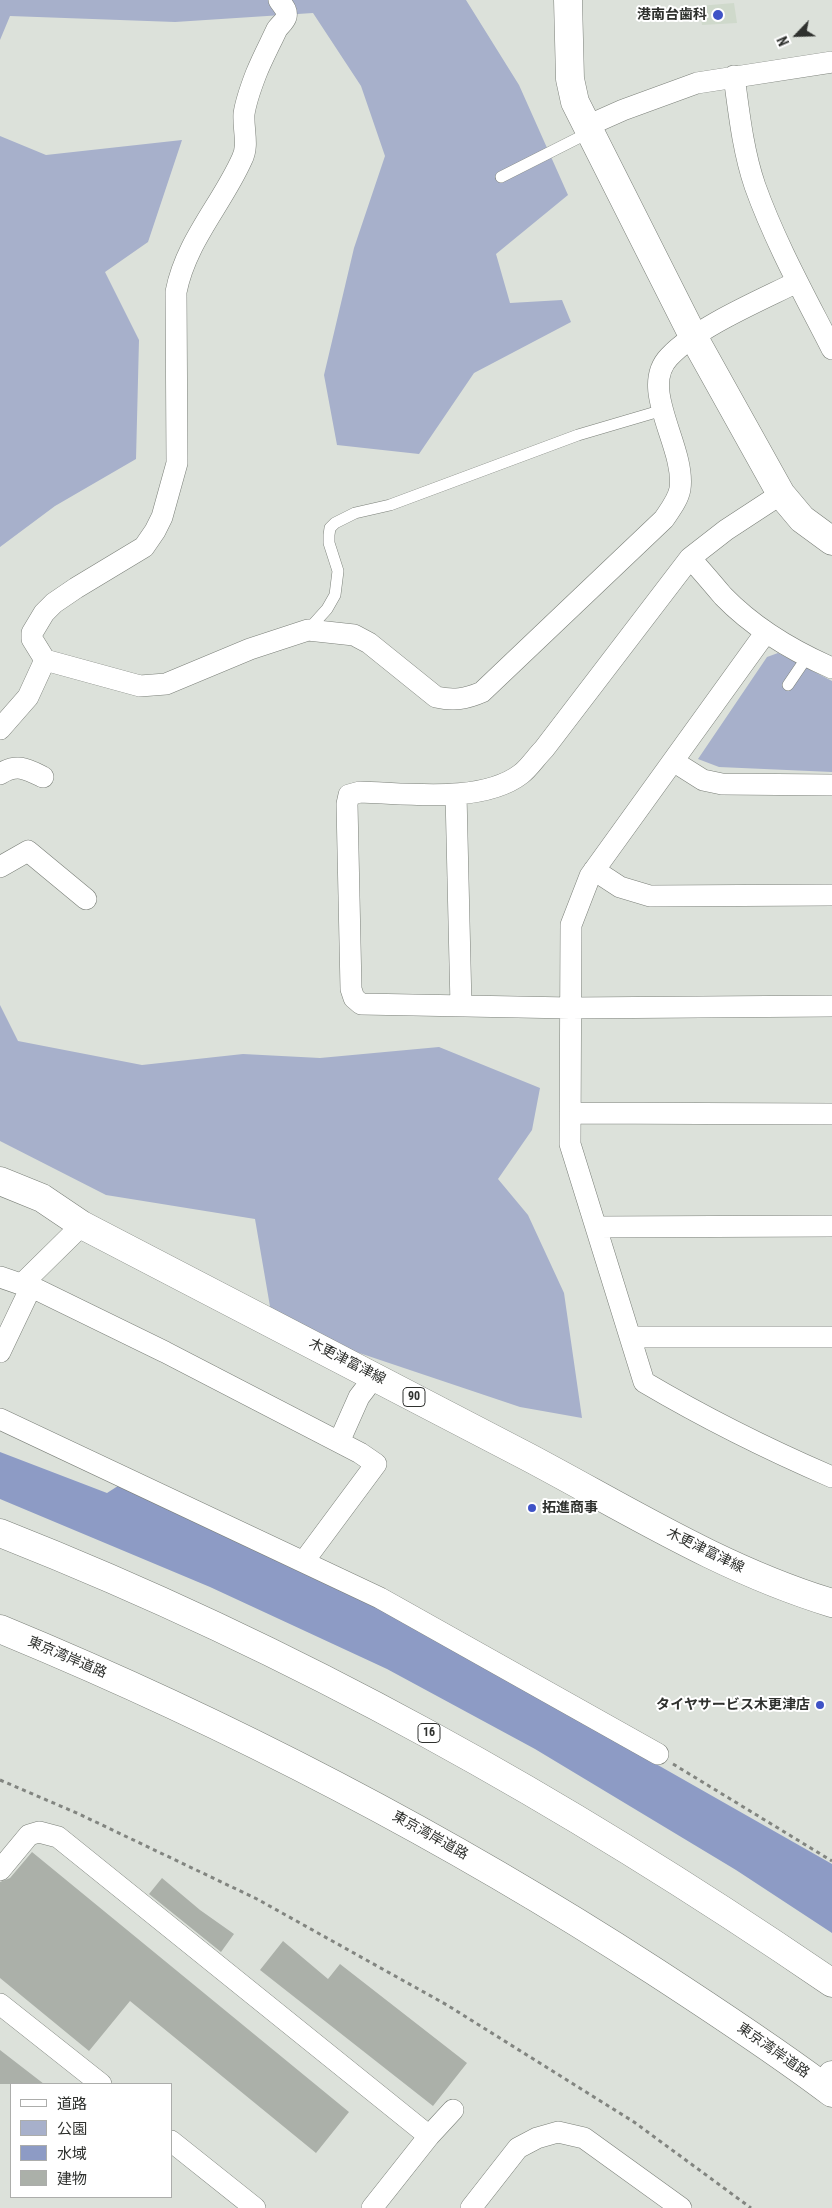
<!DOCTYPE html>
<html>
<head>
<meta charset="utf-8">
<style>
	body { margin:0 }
	#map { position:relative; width:832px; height:2208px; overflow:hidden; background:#dce1da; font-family:"Roboto Condensed","Noto Sans JP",sans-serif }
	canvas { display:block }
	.legend { position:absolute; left:10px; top:2083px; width:162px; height:115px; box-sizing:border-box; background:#fff; border:1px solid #acadab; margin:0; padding:6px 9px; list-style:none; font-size:15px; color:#2f312e }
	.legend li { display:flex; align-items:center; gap:10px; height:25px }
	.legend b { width:25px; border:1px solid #acadab }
	.north { position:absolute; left:772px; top:10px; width:50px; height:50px; -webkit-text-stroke:4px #fff; paint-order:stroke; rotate:246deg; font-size:14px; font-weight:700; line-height:20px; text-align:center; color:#2f312e }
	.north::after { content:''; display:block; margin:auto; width:18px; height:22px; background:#2f312e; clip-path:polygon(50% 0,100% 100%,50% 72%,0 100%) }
</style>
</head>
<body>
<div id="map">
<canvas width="832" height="2208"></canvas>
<ul class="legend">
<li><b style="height:6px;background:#fff"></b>道路</li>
<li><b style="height:14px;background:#a7b0cb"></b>公園</li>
<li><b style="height:14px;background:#8d9bc5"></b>水域</li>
<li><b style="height:14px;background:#abb0a9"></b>建物</li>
</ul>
<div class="north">N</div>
</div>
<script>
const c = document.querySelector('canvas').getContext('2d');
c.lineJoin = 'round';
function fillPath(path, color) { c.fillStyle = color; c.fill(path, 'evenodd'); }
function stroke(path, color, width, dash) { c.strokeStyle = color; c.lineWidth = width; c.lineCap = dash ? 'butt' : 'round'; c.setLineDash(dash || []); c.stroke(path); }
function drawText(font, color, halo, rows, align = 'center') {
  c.font = font + ' "Roboto Condensed","Noto Sans JP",sans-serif'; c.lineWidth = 4; c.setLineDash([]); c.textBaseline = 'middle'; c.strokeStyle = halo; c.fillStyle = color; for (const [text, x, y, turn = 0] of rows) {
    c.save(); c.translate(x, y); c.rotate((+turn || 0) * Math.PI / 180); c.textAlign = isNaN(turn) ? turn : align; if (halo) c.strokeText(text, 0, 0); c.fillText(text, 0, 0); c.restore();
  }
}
fillPath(new Path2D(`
	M734,3L737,23L702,25L699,6Z`), '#cfd9cb');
fillPath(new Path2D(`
	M0,0H466L519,85L568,195L496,254L510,303L562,300L571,322L474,373L419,454L337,445L324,375L354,248L385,156L361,86L313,13L175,22L10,16L0,40Z
	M0,136L46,155L182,140L148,242L105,272L139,340L136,459L55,506L0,547Z
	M778,653L832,681V772L719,767L698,759L767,657Z
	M0,1005L18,1041L142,1065L243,1054L320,1058L439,1047L540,1088L532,1130L498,1179L528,1215L564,1293L582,1418L520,1407L273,1324L255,1219L106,1195L0,1141Z`), '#a7b0cb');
fillPath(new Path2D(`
	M0,1452L107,1493L121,1484L371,1602L832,1864V1933L736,1870L535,1749L387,1669L210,1587L0,1499Z`), '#8d9bc5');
fillPath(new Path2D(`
	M32,1852L349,2112L316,2153L130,2001L89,2051L0,1978V1882L10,1878Z
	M162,1878L200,1910L234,1934L221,1952L149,1894Z
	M283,1941L328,1979L340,1964L467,2063L433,2106L260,1970Z
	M0,2050L44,2084H0Z`), '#abb0a9');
const service = new Path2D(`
	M501,177L590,132
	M308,630L327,609L335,595L338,571L329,543V535L330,528L335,523L355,513L390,505L578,435L663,410
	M788,685L807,657`);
const minor = new Path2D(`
	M279,0C282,5 288,10 286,17C285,21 280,25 277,29C270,44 262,59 256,74C251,87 246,100 244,114C243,130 249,145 242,159C222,204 186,241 176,292L177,463L162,517L155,531L144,547L76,588L54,603L44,613L32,633V639L45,660L140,686L166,684L250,649L308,630L354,635L369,643L436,697C454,701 466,699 482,692L664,519C670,510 678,500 680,489C686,447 638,389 669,357C697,327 759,301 797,282
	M734,76C739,113 743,151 755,186C775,242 805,296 832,349
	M587,126L623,110L697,83L832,62
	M781,494L726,530L690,558L544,749C536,757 529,768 521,774C482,804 406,793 360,792L349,795L347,804L351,989L354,998L361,1004L570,1008L832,1006
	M690,558C701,570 712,583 723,596C753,627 793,651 832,668
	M766,632L590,876L571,925L570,1144L644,1382C705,1418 767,1449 832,1477
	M0,729L28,697L45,660
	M673,761L703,780L722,784L832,785
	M0,774C17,763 27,769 43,777
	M456,794L461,1006
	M0,867L28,851L86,899
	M594,870L620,887L650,896L832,895
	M570,1113L832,1114
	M596,1227L832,1226
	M0,1277L38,1290L165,1352L360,1453L376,1464L304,1561
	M22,1284L82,1225
	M631,1337H832
	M0,1352L31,1287
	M0,1419L380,1598L658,1754
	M339,1442L359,1397L375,1376
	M0,1870L29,1835L39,1832L58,1837L429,2136
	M0,2004L101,2084
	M171,2141L255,2208
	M372,2208L429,2136L453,2110
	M471,2208L518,2148L537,2138L558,2132L584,2138L681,2208`);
const tertiary = new Path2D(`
	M568,0L570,79L575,102L693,336L781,494L802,519L832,541`);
const primary = new Path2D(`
	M0,1181L42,1198L82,1225C231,1302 380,1379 528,1457C628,1510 723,1570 832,1603`);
const trunk = new Path2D(`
	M0,1533C297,1650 569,1803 832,1983
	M0,1629C228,1723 447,1837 654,1971C714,2010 775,2050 832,2093`);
const motorway = new Path2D(`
	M825,2087L832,2075`);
stroke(service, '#7a7f78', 12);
stroke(minor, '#7a7f78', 22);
stroke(tertiary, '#7a7f78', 29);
stroke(primary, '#7a7f78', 29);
stroke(trunk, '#7a7f78', 29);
stroke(motorway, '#7a7f78', 29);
stroke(new Path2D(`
	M673,1764L832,1861
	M0,1780L79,1814L257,1899L447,2005L634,2122L751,2208`), '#828580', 3, [4, 4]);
stroke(service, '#fff', 11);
stroke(minor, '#fff', 21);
stroke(tertiary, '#fff', 28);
stroke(primary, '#fff', 28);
stroke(trunk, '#fff', 28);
stroke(motorway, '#fff', 28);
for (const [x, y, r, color] of [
	[718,15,6,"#3f53c6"],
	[532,1508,5,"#3f53c6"],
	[820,1705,5,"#3f53c6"]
]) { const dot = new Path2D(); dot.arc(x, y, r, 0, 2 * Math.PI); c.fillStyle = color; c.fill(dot); stroke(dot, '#fff', 2); }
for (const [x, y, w] of [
	[414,1397,22],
	[429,1733,22]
]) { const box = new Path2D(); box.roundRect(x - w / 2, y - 9.5, w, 19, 4); c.fillStyle = '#fff'; c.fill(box); stroke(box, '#2f312e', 1); }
drawText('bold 12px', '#2f312e', null, [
	["90",414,1397],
	["16",429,1733]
]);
drawText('bold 14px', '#2f312e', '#fff', [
	["港南台歯科",707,15],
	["拓進商事",542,1508,"left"],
	["タイヤサービス木更津店",810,1705]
], 'right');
drawText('14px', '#2f312e', '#fff', [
	["木更津富津線",347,1362,27],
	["木更津富津線",705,1551,26],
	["東京湾岸道路",67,1658,23],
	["東京湾岸道路",430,1836,29],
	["東京湾岸道路",773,2051,35]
]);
</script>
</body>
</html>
